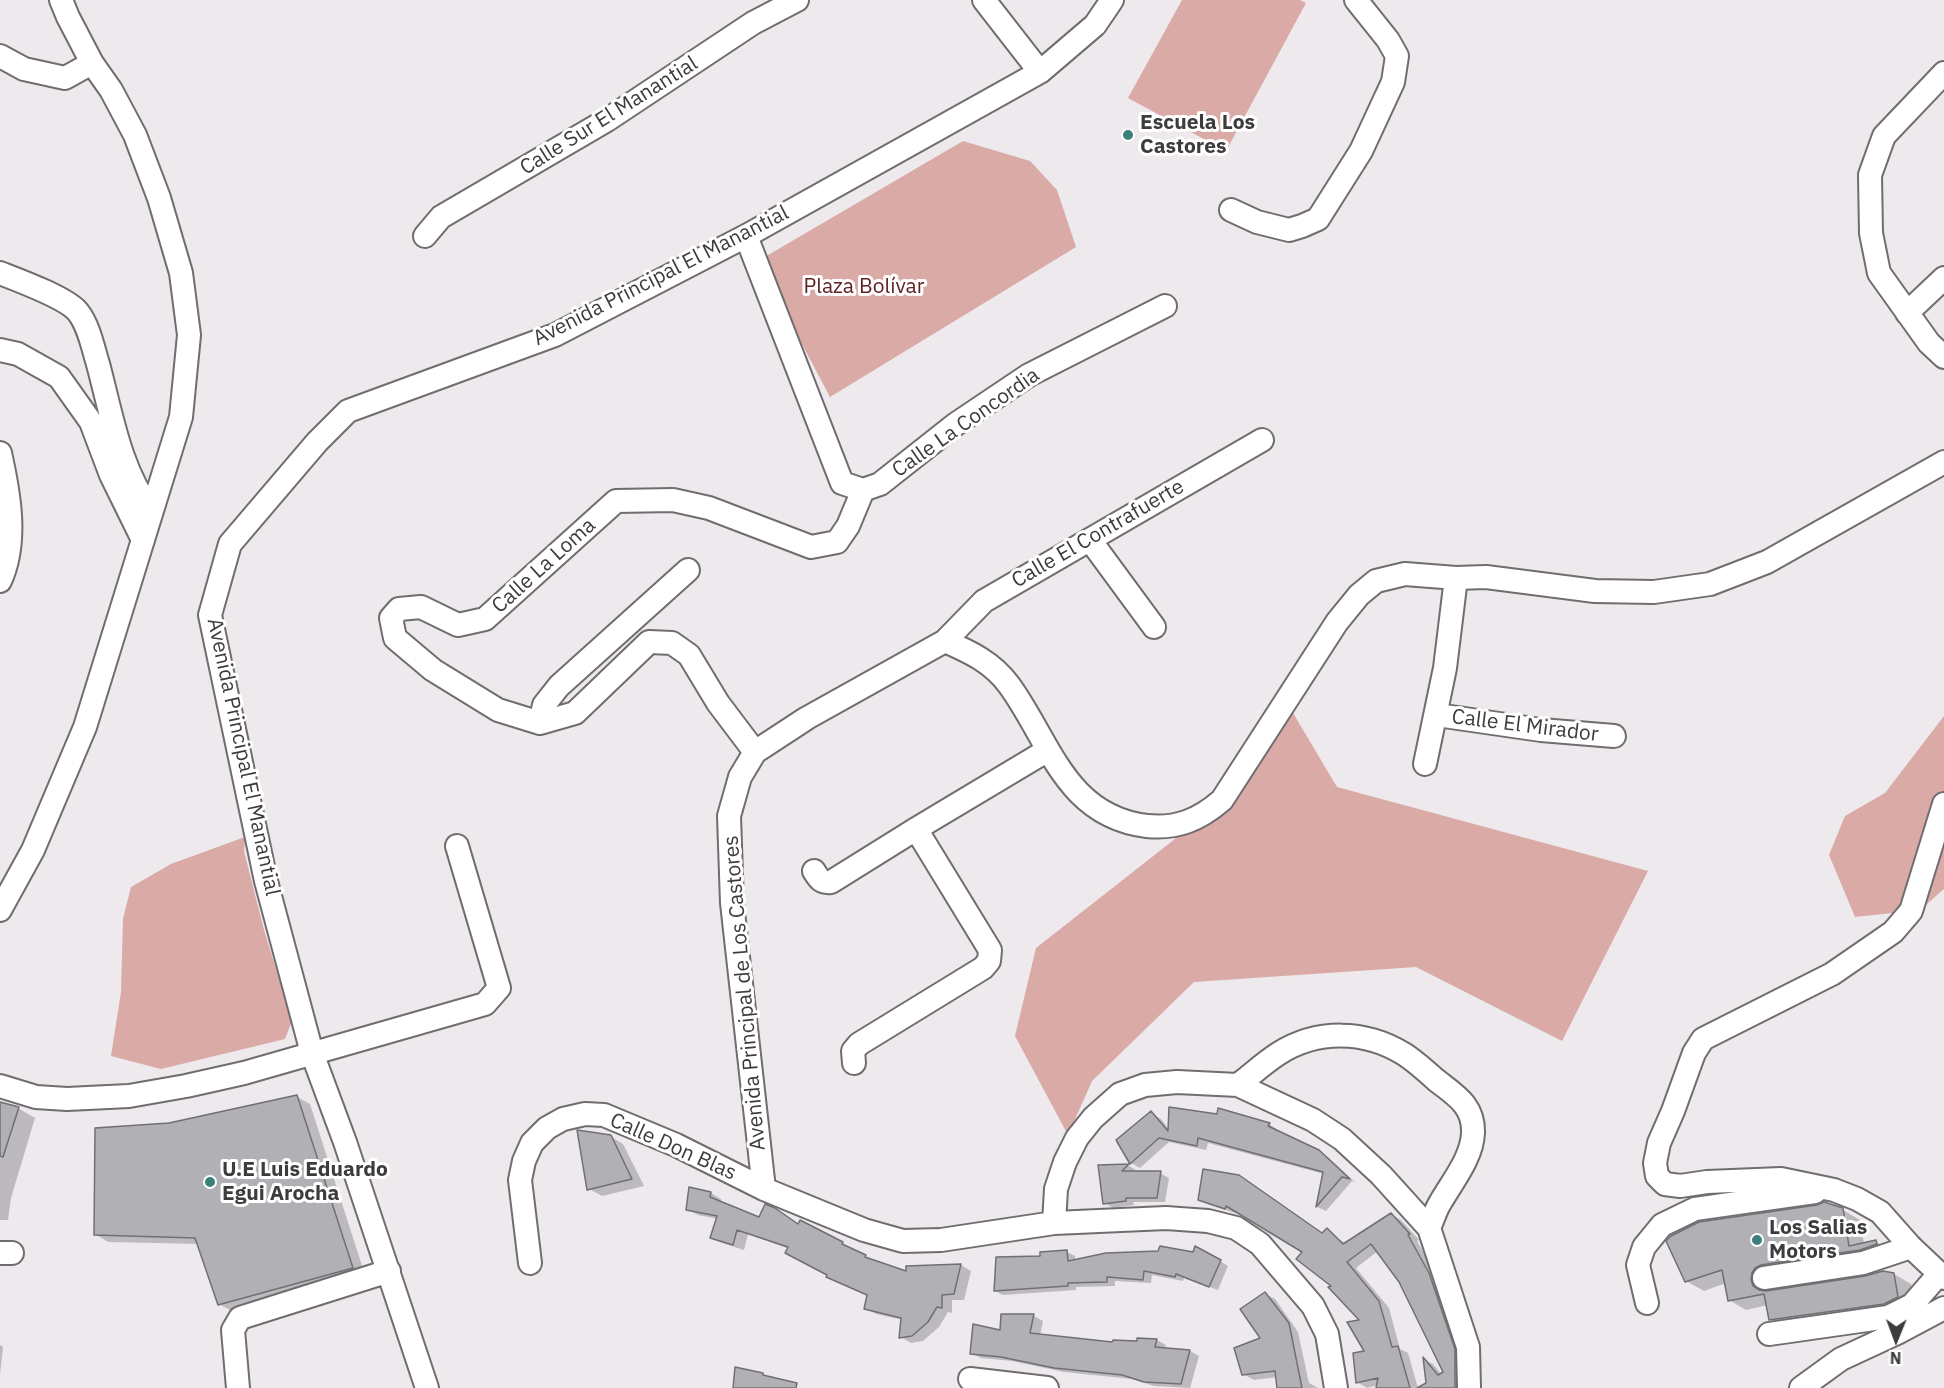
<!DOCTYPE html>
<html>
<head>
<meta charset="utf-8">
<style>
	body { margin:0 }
	#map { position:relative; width:1944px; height:1388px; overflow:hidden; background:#ede9ed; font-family:"IBM Plex Sans",sans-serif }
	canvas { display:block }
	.north { position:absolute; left:1866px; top:1310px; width:60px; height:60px; -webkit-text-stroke:4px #fff; paint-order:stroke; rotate:181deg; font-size:16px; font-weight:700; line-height:24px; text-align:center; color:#3d3b3d }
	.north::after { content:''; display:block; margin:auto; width:21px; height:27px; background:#3d3b3d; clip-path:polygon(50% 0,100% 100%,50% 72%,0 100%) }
</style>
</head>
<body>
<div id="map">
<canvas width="1944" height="1388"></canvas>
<div class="north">N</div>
</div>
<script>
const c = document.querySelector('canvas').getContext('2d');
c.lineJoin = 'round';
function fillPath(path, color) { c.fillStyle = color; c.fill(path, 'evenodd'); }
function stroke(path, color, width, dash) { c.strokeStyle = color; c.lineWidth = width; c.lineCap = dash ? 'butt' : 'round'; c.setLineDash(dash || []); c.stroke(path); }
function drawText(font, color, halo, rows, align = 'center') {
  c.font = font + ' "IBM Plex Sans",sans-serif'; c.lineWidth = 6; c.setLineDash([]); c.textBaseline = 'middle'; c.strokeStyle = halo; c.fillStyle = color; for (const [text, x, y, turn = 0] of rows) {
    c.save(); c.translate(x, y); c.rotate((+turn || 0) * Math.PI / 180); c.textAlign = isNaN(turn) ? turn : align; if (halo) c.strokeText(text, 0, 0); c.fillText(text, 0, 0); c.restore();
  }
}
fillPath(new Path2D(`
	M1182,0H1300L1306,3L1226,151L1128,98Z
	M963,141L1030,161L1057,190L1076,247L830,397L758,261Z
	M1293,713L1337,787L1648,871L1562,1041L1416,967L1194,982L1092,1081L1068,1135L1015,1036L1036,948L1180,835Z
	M1944,716V889L1920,910L1855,917L1829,855L1845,816L1885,793Z
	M245,837L244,851L264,930L292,1021L285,1039L161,1069L111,1056L121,992L123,919L131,887L171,864Z`), '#d9aaa6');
fillPath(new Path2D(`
	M297,1097L310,1104L365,1275L232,1311L219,1304L199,1244L108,1242L95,1234L169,1125Z
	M0,1104L18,1108L35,1118L11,1198L8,1220H0Z
	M1151,1113L1161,1119L1169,1129L1269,1124L1278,1130L1277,1132L1328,1157L1355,1182L1352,1181L1326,1211L1317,1207L1324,1174L1208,1143L1206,1150L1169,1142L1140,1168L1131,1163Z
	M610,1136L623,1144L644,1186L602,1196L589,1189Z
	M1129,1166L1136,1170L1133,1172L1160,1173L1169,1178L1165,1202H1133L1134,1205L1113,1208L1105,1203L1100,1167Z
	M1239,1176L1323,1234L1327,1230L1346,1244L1391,1214L1401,1220L1419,1240L1417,1241L1439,1279L1464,1356L1465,1388H1428L1425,1360L1433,1364L1442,1375L1445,1373L1400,1281L1378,1251L1356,1268L1389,1308L1400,1349L1408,1353L1418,1388H1378V1385L1367,1388L1357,1382L1367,1352L1362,1320L1334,1286L1305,1252L1237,1211L1235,1213L1210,1205L1200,1200Z
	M690,1189L711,1193L721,1199V1203L760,1219L799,1225L842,1243L877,1263L907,1273L961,1265L971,1271L964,1300H952V1313L948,1312L939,1327L923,1341L911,1343L901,1337L903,1320L876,1314L866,1308L869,1296L828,1277L829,1275L789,1249L748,1234L744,1250L722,1243L712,1237L718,1219L698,1215L687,1209Z
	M1843,1210L1860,1220L1864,1244L1876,1242L1893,1252L1768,1284V1293L1894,1274L1911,1284L1915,1307L1787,1329L1770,1319L1768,1305L1746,1310L1729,1300L1726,1283L1704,1291L1686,1281Z
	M1067,1252L1075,1256V1261H1220L1228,1266L1218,1290L1184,1278L1183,1281L1152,1275L1151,1283L1115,1281V1286L1076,1287V1290L1003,1295L995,1291L1042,1258Z
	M1265,1294L1275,1299L1298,1332L1309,1383L1318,1388H1279L1278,1377L1254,1380L1243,1374L1262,1339Z
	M1002,1315L1034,1316L1043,1321L1040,1336L1113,1344L1138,1343V1340H1157L1166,1345L1164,1349L1190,1351L1199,1356L1190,1388L1154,1386L1132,1379L1064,1372L1012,1361L981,1358L972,1353L1001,1331Z
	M0,1345L3,1347L0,1375Z`), '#0003');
const building = new Path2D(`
	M297,1095L353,1268L218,1305L195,1238L94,1235L95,1128L169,1123Z
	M0,1102L19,1107L3,1157L0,1156Z
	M1169,1107L1217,1114L1218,1108L1270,1123L1268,1126L1319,1150L1350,1179L1342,1177L1316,1207L1323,1172L1198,1138L1197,1146L1159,1138L1130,1164L1116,1140L1151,1111L1168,1131Z
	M577,1130L611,1135L632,1179L587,1190Z
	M1129,1164L1122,1171H1161L1157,1198H1126V1201L1103,1204L1098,1165Z
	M1203,1169L1239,1175L1322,1233L1327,1228L1343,1244L1391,1213L1410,1234L1408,1235L1429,1273L1455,1349V1388H1417L1426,1383L1423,1357L1438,1375L1443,1372L1399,1282L1371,1244L1347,1262L1379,1301L1392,1347L1398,1346L1410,1388H1376L1378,1378L1356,1383L1353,1353L1364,1351L1347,1322L1359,1320L1328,1287L1331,1286L1296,1259L1302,1252L1226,1206L1225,1209L1198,1200Z
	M689,1187L711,1192L710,1197L759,1217L765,1204L775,1208L798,1224L800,1220L843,1242L842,1244L866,1255L865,1257L906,1271V1266L961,1264L954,1294L942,1295V1308L937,1307L928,1322L912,1336L899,1338L901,1318L864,1309L867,1295L826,1277L827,1275L785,1253L788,1247L737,1230L733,1245L710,1238L717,1216L686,1210Z
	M1824,1202L1843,1208L1849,1246L1876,1240L1877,1244L1860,1250L1761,1265L1755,1268L1752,1273L1751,1279L1753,1286L1759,1290L1766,1291L1865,1276L1883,1271L1894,1273L1898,1297L1884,1304L1769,1320L1764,1294L1728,1301L1722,1270L1685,1282L1666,1241L1671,1236L1699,1222L1817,1205Z
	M1160,1246L1193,1252L1195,1246L1221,1260L1209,1287L1176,1274L1175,1277L1144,1271L1143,1280L1107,1277V1282L1068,1283V1286L994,1291L996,1257L1040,1256V1252L1067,1250L1068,1261L1106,1253L1158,1251Z
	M1265,1292L1289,1323L1302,1388H1277L1275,1371L1242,1375L1234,1348L1260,1338L1240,1309Z
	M1001,1314H1034L1030,1333L1112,1342L1113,1340L1137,1341V1338L1157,1339L1155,1347L1190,1350L1181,1384L1144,1382L1122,1375L1054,1368L1001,1357L970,1354L973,1324L1000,1330Z
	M735,1367L763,1373V1375L797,1383L796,1388H733Z`);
fillPath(building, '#b1b0b5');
stroke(building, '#706f74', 1.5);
const minor = new Path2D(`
	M984,0L1040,72
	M0,56L24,69L65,78L92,63
	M1944,73L1884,136L1870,175L1871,233L1879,273L1929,343L1944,357
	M1231,210L1257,222L1289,230L1302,226L1318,219L1361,151L1393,82L1397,56L1388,40L1356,0
	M425,236L441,217L607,120L753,23L797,0
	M746,236L842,483L863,490
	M0,273C18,280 67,298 78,312C89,326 93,348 98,364C111,412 120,471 151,510
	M1907,313L1944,278
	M0,350L18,354L59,377L91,422L111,475L143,540
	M0,453C9,493 18,542 0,581
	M863,490L880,484L956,424L1029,375L1165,306
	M1090,540L1154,627
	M945,641C970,652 992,662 1009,685C1050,741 1065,816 1147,826C1177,829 1199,820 1222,800L1337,622L1359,595L1376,581L1405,574L1456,578L1486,577L1595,591L1654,592L1710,584L1767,562L1944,462
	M1437,715L1541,730L1614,736
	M540,723L544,705L559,686L688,570
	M755,752L718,703L689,655L672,643L649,642L575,713L540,723L498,710L433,670L395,638L391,618L399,609L421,607L458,625L485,619L616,501L673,500L709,508L811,547L837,542L848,526L863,490
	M1425,764L1445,668L1456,578
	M1944,804L1911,911L1893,932L1832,974L1703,1039L1694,1053L1673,1111L1659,1143L1655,1163L1657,1176L1665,1184L1680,1186L1707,1182L1781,1179L1834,1190L1857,1199L1880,1212L1911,1247L1944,1278
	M814,871C819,879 821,883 831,882L916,829L1048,750
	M0,910L33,850L85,727L181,417L189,335L181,273L159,198L135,135L111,90L92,63L68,17L61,0
	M854,1063L853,1051L859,1044L983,968L989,961L990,950L916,829
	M1238,1085C1251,1075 1264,1063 1278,1054C1317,1029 1365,1030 1404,1054C1415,1061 1426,1071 1436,1080C1455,1095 1474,1105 1473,1133C1472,1158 1452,1182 1440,1203C1435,1211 1433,1220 1429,1228
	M0,1086L36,1097L67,1099L129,1096L186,1086L244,1073L485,1004L499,988L457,846
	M764,1189L732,903L729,816L740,777L755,752L807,718L945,641L984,601L1262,440
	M1054,1223L1056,1189L1065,1162L1077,1138L1093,1118L1120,1094L1145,1085L1177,1082L1238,1085L1313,1120L1342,1139L1381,1175L1429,1228L1468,1347L1469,1388
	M0,1253H12
	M530,1263L520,1180L524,1161L532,1143L547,1128L563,1119L585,1114L604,1115L676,1145L764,1189L864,1230L903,1241L941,1240L1054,1223L1166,1218L1208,1221L1236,1228L1260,1244L1313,1306L1327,1334L1336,1388
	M1764,1278L1863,1263L1911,1247
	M1647,1303L1638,1265L1644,1247L1662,1225L1695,1209L1815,1192
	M1769,1334L1888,1317L1912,1305L1939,1274
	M970,1379L1047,1388
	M238,1388L233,1330L240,1318L389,1271
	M427,1388L345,1142L312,1053L266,881L210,615L230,544L317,442L348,411L555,335L746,236L1040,72L1095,25L1112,0
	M1801,1388L1841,1359L1897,1333L1944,1308`);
stroke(minor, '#706c6f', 26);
stroke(minor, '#fff', 22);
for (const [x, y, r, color] of [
	[1128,135,6,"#3b817a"],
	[210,1182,6,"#3b817a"],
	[1757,1240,6,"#3b817a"]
]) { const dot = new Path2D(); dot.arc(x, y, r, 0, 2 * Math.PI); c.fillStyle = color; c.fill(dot); stroke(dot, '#fff', 2); }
drawText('21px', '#3d3b3d', '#fff', [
	["Calle Sur El Manantial",609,116,-32],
	["Avenida Principal El Manantial",661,276,-27],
	["Calle La Concordia",966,423,-35],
	["Calle El Contrafuerte",1098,534,-30],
	["Calle La Loma",544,566,-42],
	["Calle El Mirador",1525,726,7],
	["Avenida Principal El Manantial",243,757,78],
	["Avenida Principal de Los Castores",745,993,-95],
	["Calle Don Blas",673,1147,24]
]);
drawText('bold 21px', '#3d3b3d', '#fff', [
	["Escuela Los",1140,123],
	["Castores",1140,147],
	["U.E Luis Eduardo",222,1170],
	["Egui Arocha",222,1194],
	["Los Salias",1769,1228],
	["Motors",1769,1252]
], 'left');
drawText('21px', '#5f2222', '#fff', [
	["Plaza Bolívar",864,287]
]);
</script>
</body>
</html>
